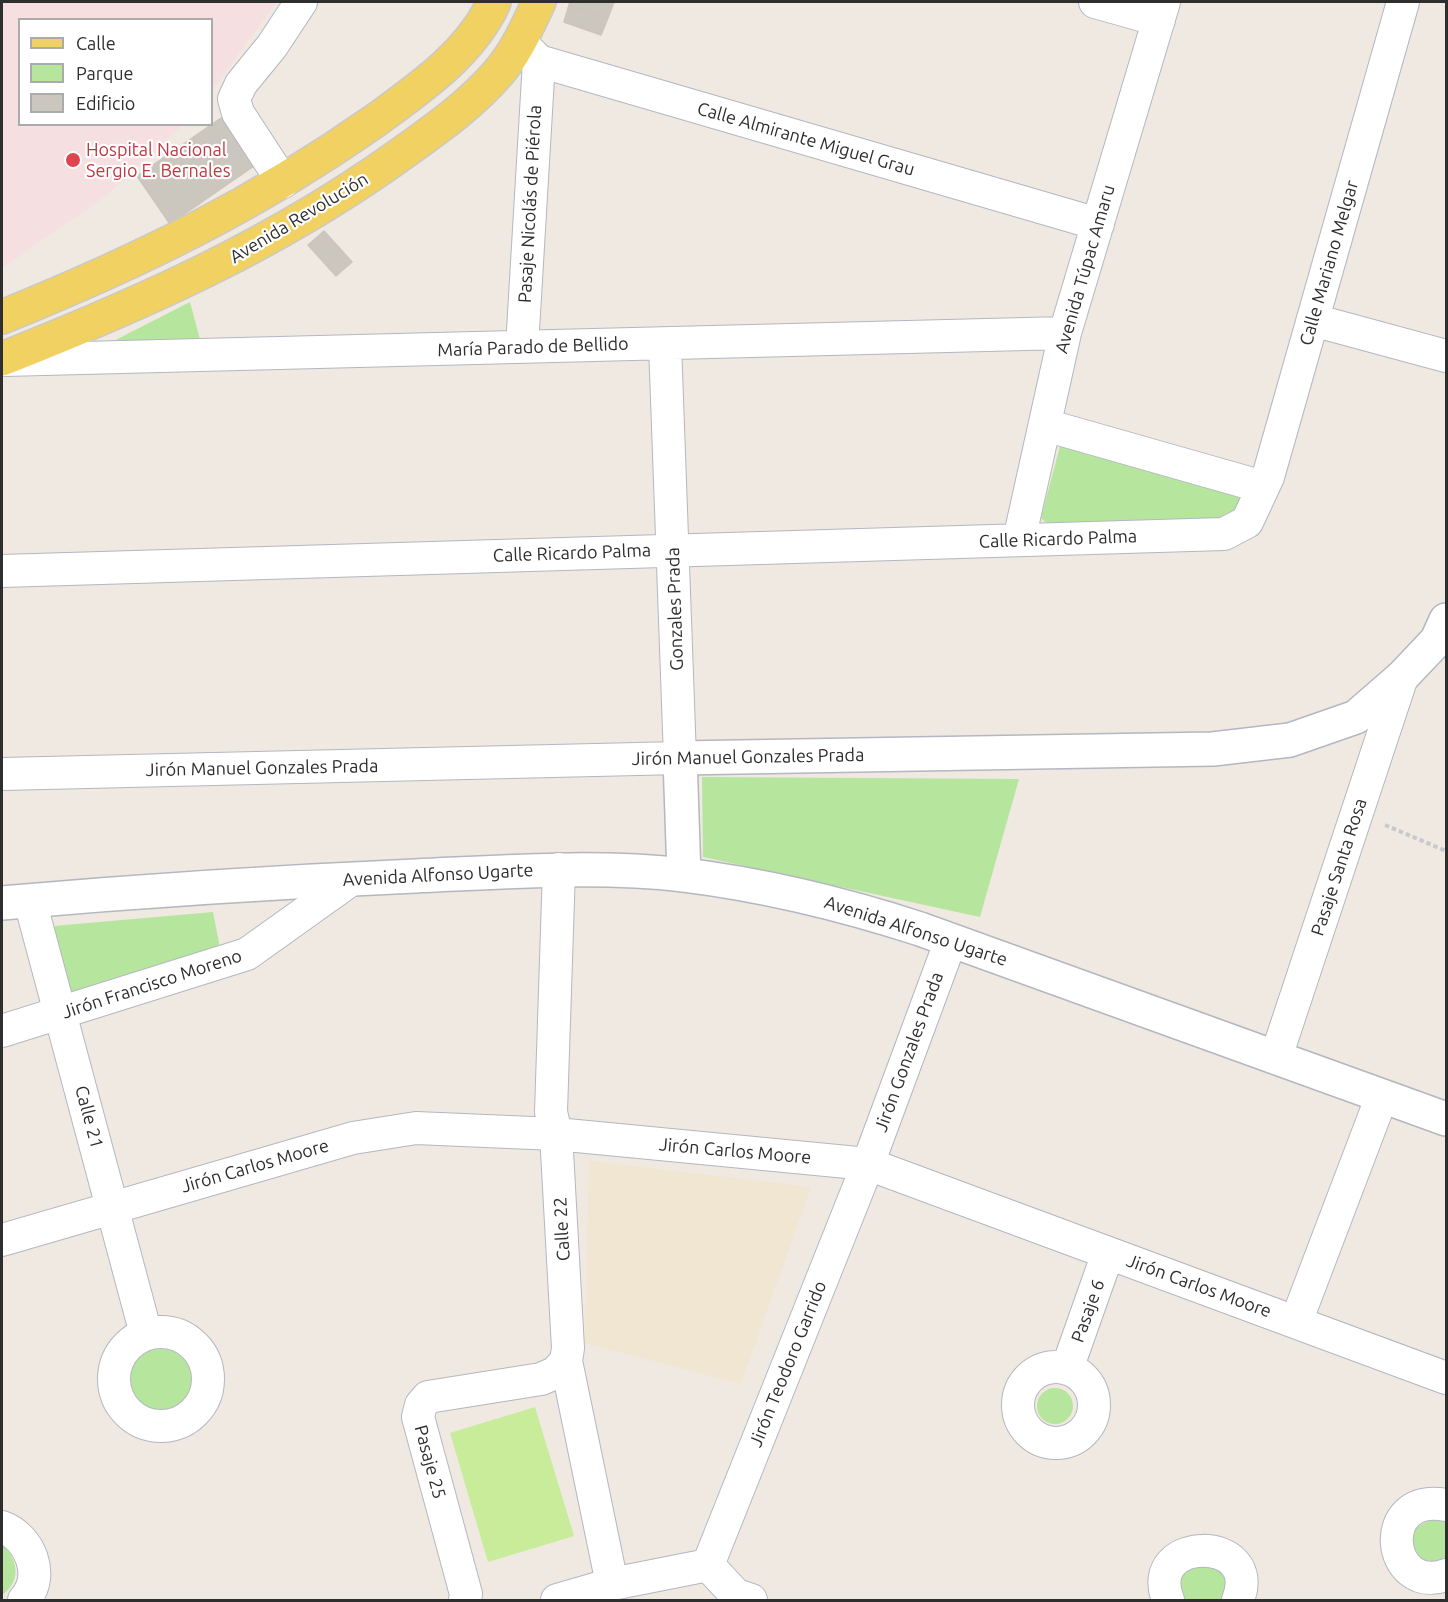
<!DOCTYPE html>
<html>
<head>
<meta charset="utf-8">
<style>
	body { margin:0 }
	#map { position:relative; width:1448px; height:1602px; overflow:hidden; background:#efe9e1; font-family:Ubuntu,sans-serif }
	canvas { display:block }
	.frame { position:absolute; inset:0; border:3px solid #2e2e2e; pointer-events:none }
	.legend { position:absolute; left:18px; top:18px; width:195px; height:108px; box-sizing:border-box; background:#fff; border:2px solid #ababab; margin:0; padding:8px 10px; list-style:none; font-size:18px; color:#2e2e2e }
	.legend li { display:flex; align-items:center; gap:12px; height:30px }
	.legend b { width:30px; border:2px solid #ababab }
</style>
</head>
<body>
<div id="map">
<canvas width="1448" height="1602"></canvas>
<div class="frame"></div>
<ul class="legend">
<li><b style="height:8px;background:#f2d163"></b>Calle</li>
<li><b style="height:16px;background:#b6e59e"></b>Parque</li>
<li><b style="height:16px;background:#cbc7bf"></b>Edificio</li>
</ul>
</div>
<script>
const c = document.querySelector('canvas').getContext('2d');
c.lineJoin = 'round';
function fillPath(path, color) { c.fillStyle = color; c.fill(path, 'evenodd'); }
function stroke(path, color, width, dash) { c.strokeStyle = color; c.lineWidth = width; c.lineCap = dash ? 'butt' : 'round'; c.setLineDash(dash || []); c.stroke(path); }
function drawText(font, color, halo, rows, align = 'center') {
  c.font = font + ' Ubuntu,sans-serif'; c.lineWidth = 4.5; c.setLineDash([]); c.textBaseline = 'middle'; c.strokeStyle = halo; c.fillStyle = color; for (const [text, x, y, turn = 0] of rows) {
    c.save(); c.translate(x, y); c.rotate((+turn || 0) * Math.PI / 180); c.textAlign = isNaN(turn) ? turn : align; if (halo) c.strokeText(text, 0, 0); c.fillText(text, 0, 0); c.restore();
  }
}
fillPath(new Path2D(`
	M589,1161L811,1187L741,1384L585,1343Z`), '#f0e6d1');
fillPath(new Path2D(`
	M2,2H277L212,90V20H20V124L182,125L106,196L2,268Z`), '#f5dfe0');
fillPath(new Path2D(`
	M190,302L202,347L96,350Z
	M1061,442L1252,491L1234,520L1050,526L1041,518Z
	M702,777L1019,779L980,917L703,857Z
	M213,912L220,948L70,996L54,926Z
	M130 1380a31 31 0 1 1 62 0a31 31 0 1 1-62 0Z
	M1037 1406a18 18 0 1 1 36 0a18 18 0 1 1-36 0Z
	M1440,1519L1446,1522V1561L1425,1563C1402,1542 1409,1522 1440,1519Z
	M2,1545C19,1559 21,1582 2,1595Z
	M1191,1562L1224,1570L1227,1600H1178V1575Z`), '#b6e59e');
fillPath(new Path2D(`
	M535,1407L574,1536L488,1562L450,1433Z`), '#c9ec9a');
const building = new Path2D(`
	M570,2H614L608,18L569,5Z
	M569,5L608,18L601,35L564,22Z
	M221,118L254,166L170,224L137,176Z
	M324,231L352,262L336,276L308,245Z`);
fillPath(building, '#cbc7bf');
stroke(building, '#cbc5ba', 1.5);
const street = new Path2D(`
	M1095,2L1159,20
	M520,42L539,61L1098,224
	M283,182L238,113L234,99L241,84L272,46L301,2
	M1313,320L1446,356
	M522,347L539,61
	M4,360L1065,333
	M1045,425L1263,487
	M1019,540L1065,333L1164,2
	M2,571L1224,534L1247,522L1268,477L1403,2
	M2,774L680,758L665,344
	M559,869L551,1112L556,1134L568,1348L566,1361L612,1584
	M30,901L146,1334
	M2,1031L247,954L352,879
	M1276,1057L1402,677
	M2,1240L353,1138L416,1128L556,1134L868,1164L1446,1378
	M1296,1322L1382,1096
	M114 1379a47 47 0 1 1 94 0a47 47 0 1 1-94 0Z
	M1018 1405a38 38 0 1 1 76 0a38 38 0 1 1-76 0Z
	M1067,1369L1108,1253
	M1446,1505C1374,1492 1387,1596 1446,1575
	M2,1527C30,1537 46,1576 24,1600
	M708,1565L868,1164L951,940
	M465,1600L466,1594L418,1417L421,1405L428,1397L541,1379L555,1373L566,1361
	M557,1600L612,1584L708,1565L736,1595L751,1600
	M1168,1600C1142,1535 1264,1534 1238,1600`);
const secondary = new Path2D(`
	M684,875L680,758L1213,749L1290,740L1356,717L1402,677L1437,640L1446,620
	M2,903C139,891 277,882 415,876C505,872 595,865 684,875C765,885 843,904 920,929L1446,1119`);
const primary = new Path2D(`
	M2,317C138,262 255,205 376,120C420,88 471,53 494,2
	M2,359C143,303 272,246 397,157C433,131 470,106 499,72C517,51 527,27 539,2`);
stroke(street, '#b4b7c1', 34);
stroke(secondary, '#b4b7c1', 36);
stroke(primary, '#c9c9c9', 36);
stroke(new Path2D(`
	M1385,825L1446,851`), '#c9c9c9', 4, [4.5, 3]);
stroke(street, '#fff', 32);
stroke(secondary, '#fff', 33);
stroke(primary, '#f2d163', 33);
for (const [x, y, r, color] of [
	[73,160,8,"#e0444e"]
]) { const dot = new Path2D(); dot.arc(x, y, r, 0, 2 * Math.PI); c.fillStyle = color; c.fill(dot); stroke(dot, '#fff', 2); }
drawText('18px', '#2e2e2e', '#fff', [
	["Calle Almirante Miguel Grau",806,139,16],
	["Pasaje Nicolás de Piérola",530,204,-87],
	["Avenida Revolución",299,218,-31],
	["Calle Mariano Melgar",1329,263,-74],
	["Avenida Túpac Amaru",1085,269,-74],
	["María Parado de Bellido",533,347,-2],
	["Calle Ricardo Palma",1058,539,-2],
	["Calle Ricardo Palma",572,553,-2],
	["Gonzales Prada",675,609,-92],
	["Jirón Manuel Gonzales Prada",748,757,-1],
	["Jirón Manuel Gonzales Prada",262,768,-1],
	["Pasaje Santa Rosa",1339,867,-72],
	["Avenida Alfonso Ugarte",438,875,-3],
	["Avenida Alfonso Ugarte",916,931,18],
	["Jirón Francisco Moreno",152,984,-18],
	["Jirón Gonzales Prada",909,1052,-70],
	["Calle 21",89,1117,75],
	["Jirón Carlos Moore",735,1151,5],
	["Jirón Carlos Moore",255,1166,-16],
	["Calle 22",562,1229,-93],
	["Jirón Carlos Moore",1199,1286,20],
	["Pasaje 6",1088,1311,-70],
	["Jirón Teodoro Garrido",788,1364,-68],
	["Pasaje 25",430,1462,75]
]);
drawText('18px', '#be3a42', '#fff', [
	["Hospital Nacional",86,150],
	["Sergio E. Bernales",86,171]
], 'left');
</script>
</body>
</html>
